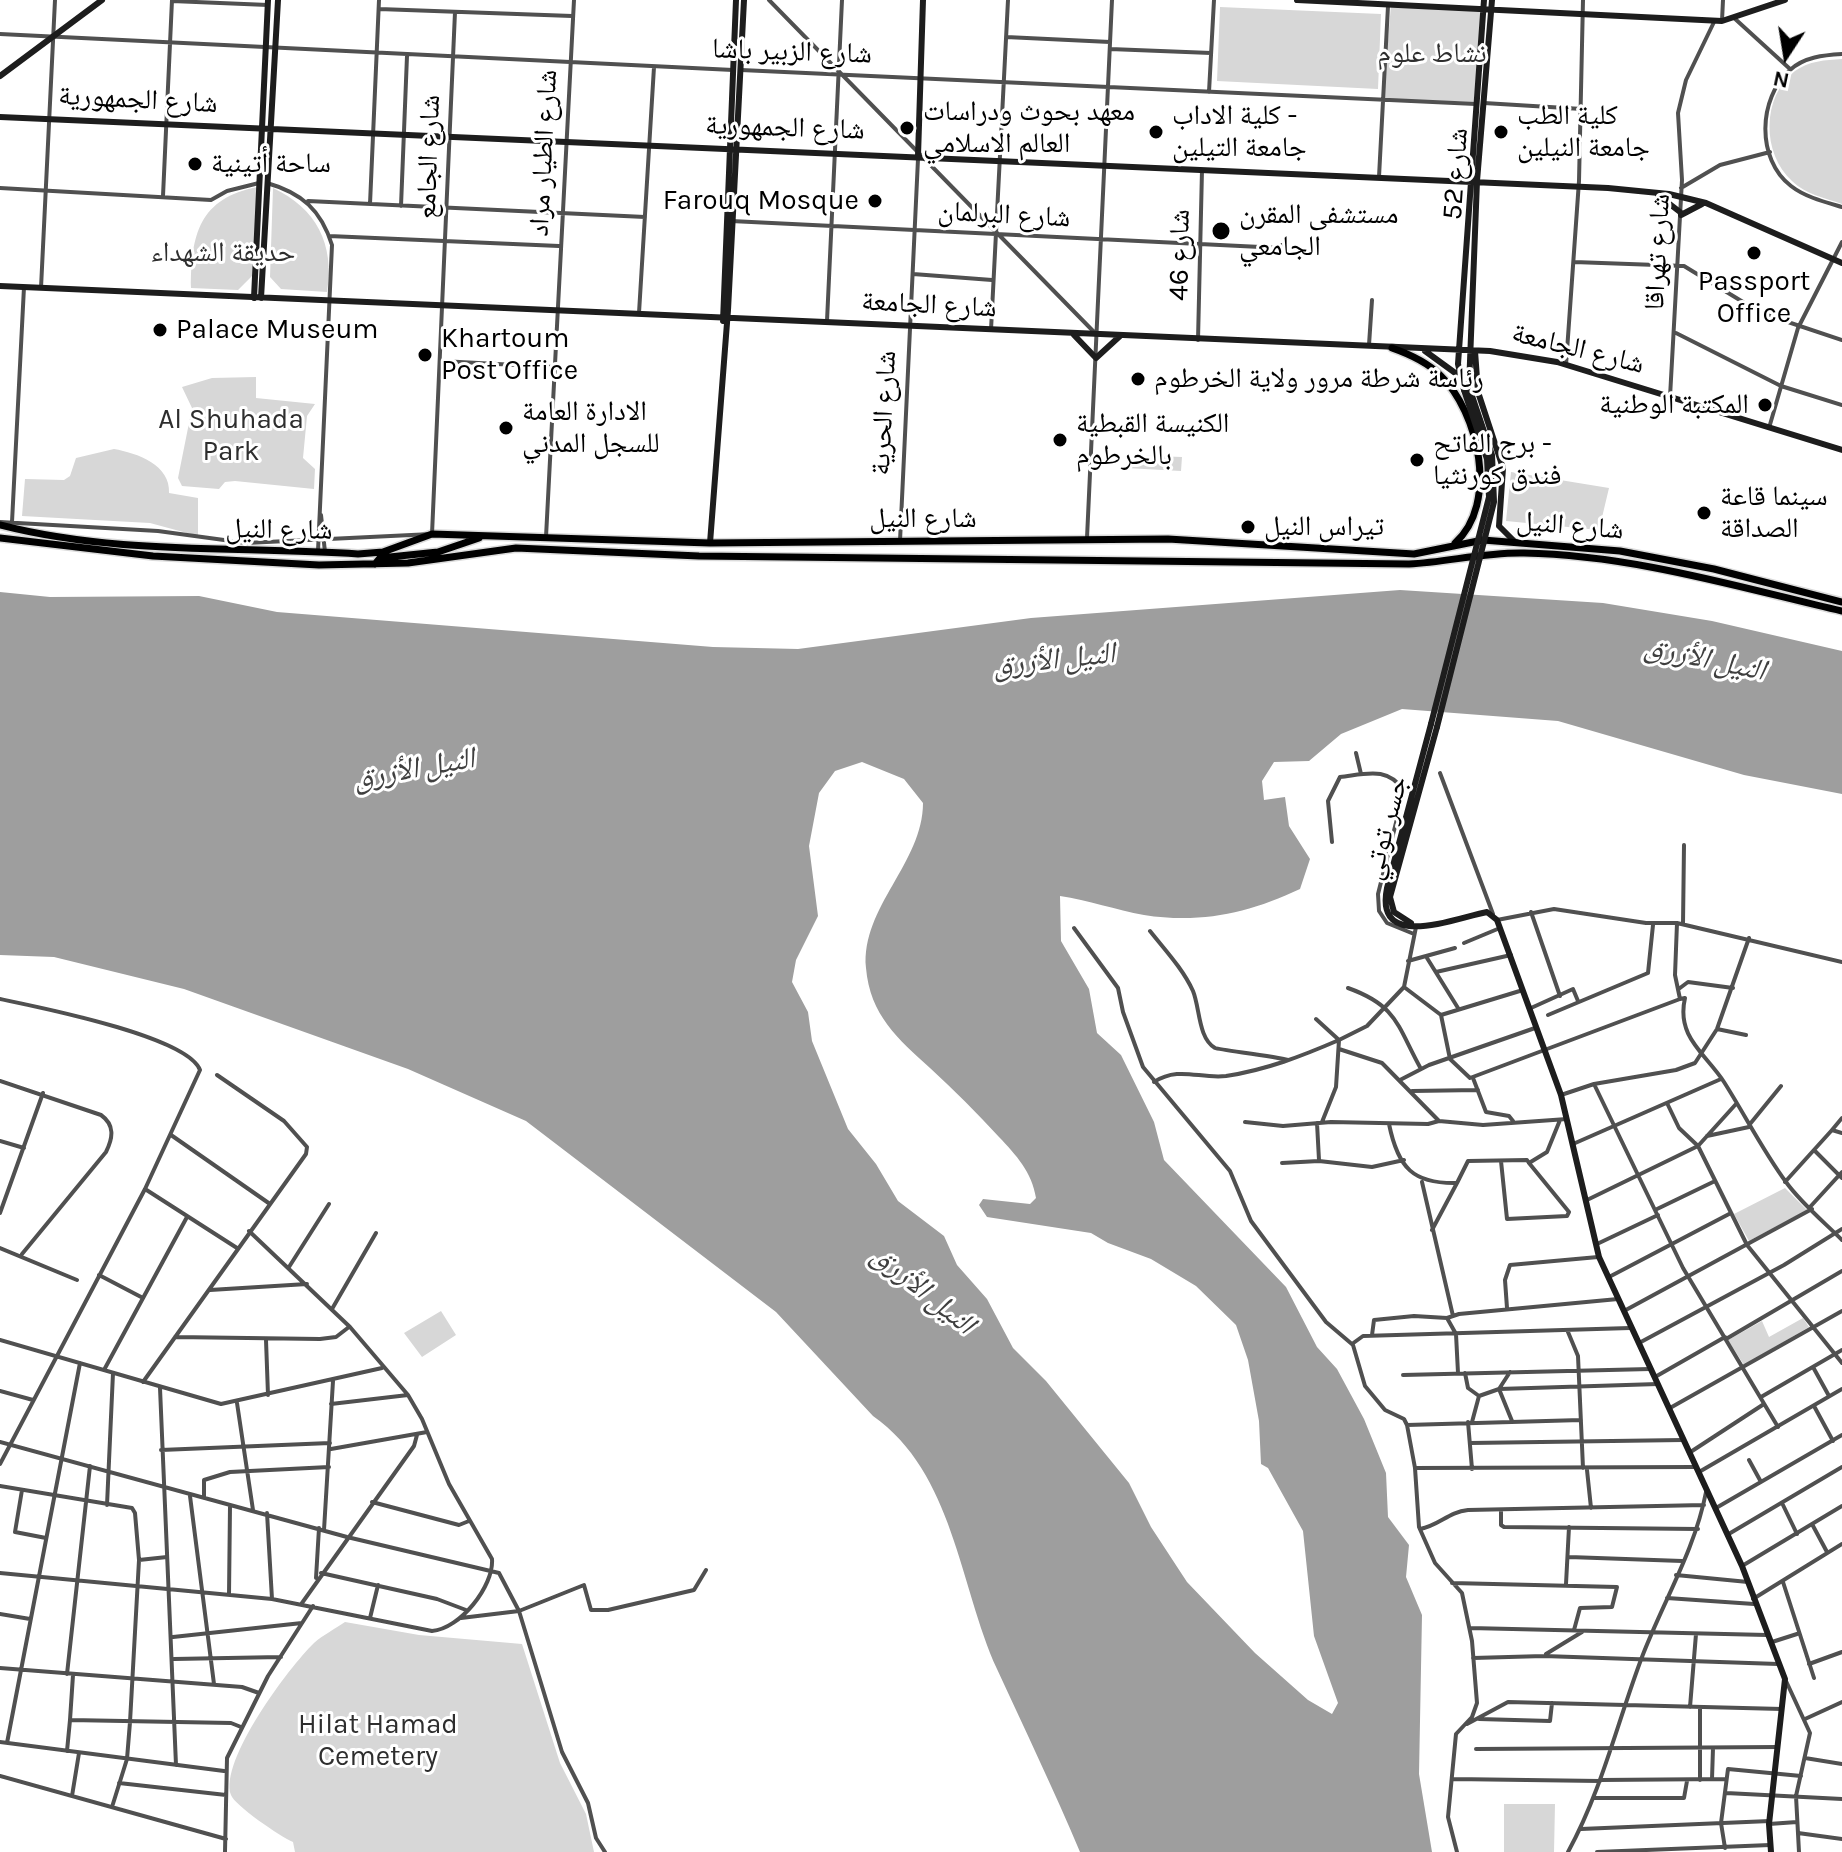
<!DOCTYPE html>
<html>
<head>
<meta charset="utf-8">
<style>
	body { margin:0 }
	#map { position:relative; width:1842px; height:1852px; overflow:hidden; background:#fff; font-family:Karla,sans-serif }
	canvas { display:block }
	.north { position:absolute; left:1746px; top:16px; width:80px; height:80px; -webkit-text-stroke:6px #fff; paint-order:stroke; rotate:192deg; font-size:22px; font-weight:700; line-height:32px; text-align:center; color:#000 }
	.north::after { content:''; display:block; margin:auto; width:28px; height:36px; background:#000; clip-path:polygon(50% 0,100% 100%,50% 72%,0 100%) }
</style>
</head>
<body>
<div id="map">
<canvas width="1842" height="1852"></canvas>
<div class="north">N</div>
</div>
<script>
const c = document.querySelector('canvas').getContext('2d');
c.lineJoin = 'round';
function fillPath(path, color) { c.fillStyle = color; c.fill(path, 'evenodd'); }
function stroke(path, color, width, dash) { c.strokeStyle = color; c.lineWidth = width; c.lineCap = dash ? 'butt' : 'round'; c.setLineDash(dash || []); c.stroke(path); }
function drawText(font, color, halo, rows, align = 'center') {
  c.font = font + ' Karla,"Noto Naskh Arabic",sans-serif'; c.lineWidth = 6; c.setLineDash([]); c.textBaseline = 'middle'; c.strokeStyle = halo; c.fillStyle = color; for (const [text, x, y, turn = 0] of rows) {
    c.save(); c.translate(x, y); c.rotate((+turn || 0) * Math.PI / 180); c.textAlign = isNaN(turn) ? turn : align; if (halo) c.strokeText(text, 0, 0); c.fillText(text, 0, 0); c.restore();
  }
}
fillPath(new Path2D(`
	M1391,5L1482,12L1474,102L1383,99Z
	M1220,7L1381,14L1378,89L1217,81Z
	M1842,59V204C1825,198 1805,194 1792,181C1762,154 1761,97 1795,71C1809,61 1825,60 1842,59Z
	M258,187L252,276L238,290L191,288C191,235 199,198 258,187Z
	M273,188C316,208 335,244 327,292L281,289L270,277Z
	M256,377V398L315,404L307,416L303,458L315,469L314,489L235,481L225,482L219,489L182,486L178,478L192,408L182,387L212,378Z
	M114,449C137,453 171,465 169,493L198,498V536L150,523L22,516L25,479L64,480L70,476L76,458Z
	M1126,455L1182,457L1181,471L1126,468Z
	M1511,472L1609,488L1599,530L1506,521Z
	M1785,1188L1807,1210L1749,1241L1734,1214Z
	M441,1311L456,1335L422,1357L404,1333Z
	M1803,1318L1809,1327L1744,1365L1728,1340L1762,1321L1769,1337Z
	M345,1622L419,1635L522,1644L560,1763L586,1814L594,1852H295L293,1842C281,1837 234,1805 231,1795C219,1761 289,1667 314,1643C323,1635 335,1629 345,1622Z
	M1504,1804H1555L1554,1852H1504Z`), '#d7d7d7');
fillPath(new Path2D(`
	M1400,590L1603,603L1712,621L1842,651V794L1744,775L1558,721L1402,709L1341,734L1309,761L1274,762L1262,781L1264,800L1285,797L1289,826L1310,859L1300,889C1249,913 1201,924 1144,915C1116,910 1088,900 1060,896L1061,941L1089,989L1097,1033L1121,1055L1154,1122L1164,1160L1286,1287L1317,1347L1337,1369L1364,1419L1386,1473L1388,1517L1409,1545L1406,1577L1422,1615L1419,1774L1432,1852H1080C1054,1790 1025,1730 997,1669C959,1585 954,1473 873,1416L776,1312L526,1121L408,1069L184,989L54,957L0,955V592L50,597L199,596L277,612L713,647L798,649L1031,618ZM862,762L904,779L923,803C923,863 861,907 866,968C870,1015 898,1039 930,1068C954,1090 977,1113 999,1137C1016,1155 1032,1172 1036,1198L1030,1204L983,1199L979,1205L987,1217L1091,1233L1108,1243L1151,1259L1196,1286L1236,1325L1248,1360L1259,1421L1261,1464L1268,1468L1303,1531L1314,1636L1338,1703L1332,1714L1308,1700L1255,1653L1187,1582L1151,1527L1129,1483L1046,1381L1013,1348L987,1299L957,1265L944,1236L898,1201L876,1164L848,1129L812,1041L808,1012L792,982L796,960L818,916L809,846L819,793L835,771Z`), '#9e9e9e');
const primary = new Path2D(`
	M1392,348C1409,354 1427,362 1440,375C1479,412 1499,504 1455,543
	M0,525C116,555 239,546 358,554L383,552L432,534L710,543L1168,539L1414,554L1483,540L1620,551L1714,569L1842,602
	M0,538L153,556L319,565L408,563L516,548L699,556L1409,564C1448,562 1485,552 1524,553C1632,555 1738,587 1842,611
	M375,564L380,558L438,552L479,538`);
stroke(primary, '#dbdbdb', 10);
stroke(new Path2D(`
	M769,0L1095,333
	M172,1L268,5
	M379,9L572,16
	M1733,17L1790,69
	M1722,21L1723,0
	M0,34L733,70
	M1006,37L1110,42
	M1110,49L1211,53
	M1842,54C1824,55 1804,57 1790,70C1758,98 1756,159 1791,186C1805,197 1825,202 1842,207
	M741,70L1476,104
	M1209,92L1214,0
	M1484,103L1582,109
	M1379,177L1388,6
	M267,183C302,193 321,210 332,245L318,551
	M0,188L211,200L227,191L259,183
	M1681,188L1720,165L1770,152
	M163,196L172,0
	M308,201L645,217
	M370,204L379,0
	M401,206L407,56
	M731,221L1281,248L1282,245
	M329,236L559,246
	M1574,262L1684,266L1761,313L1842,340
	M913,274L992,280
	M41,288L55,0
	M639,313L654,67
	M827,321L842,0
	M991,330L1008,0
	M1676,333L1781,386L1842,405
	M1198,340L1202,170
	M1369,345L1372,300
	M441,361L553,367
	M1566,365L1579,181L1583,0
	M1670,397L1682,180L1678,113L1686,80L1715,20
	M1769,428L1798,328L1842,242
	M321,515L325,552
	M0,522L158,531L246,543L432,534L455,12
	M12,522L24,287
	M546,537L574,0
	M1087,538L1112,0
	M900,541L918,159
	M1356,753L1361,774
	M1440,773L1493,914
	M1332,842L1328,801L1340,777C1366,774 1388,766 1404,791L1378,894L1379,911L1387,923L1414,934
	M1531,912L1560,996
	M1497,920L1554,909L1646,923H1677L1842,962
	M1677,923L1675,975L1680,999L1685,998C1676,1037 1705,1053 1724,1082C1745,1115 1763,1151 1786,1182C1801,1203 1824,1222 1842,1240
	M1683,924L1684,845
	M1416,927L1404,987L1441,1015L1450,1059L1470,1078L1680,999
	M1074,928L1118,988L1123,1012L1143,1067L1230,1171L1251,1221L1326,1322L1353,1345L1365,1386L1385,1410L1404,1419L1407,1425L1415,1468L1419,1527L1435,1563L1462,1593L1472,1641L1477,1703L1472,1717L1456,1734L1448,1817L1457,1852
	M1150,931C1165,950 1183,969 1193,991C1200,1008 1198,1038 1215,1048C1220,1050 1275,1056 1288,1060
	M1464,943L1500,928
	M1427,958L1458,1008
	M1408,961L1455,948
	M1436,972L1511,955
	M1348,988C1398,1006 1397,1026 1421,1069
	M1680,988L1688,982L1733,988
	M0,999C38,1007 187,1036 200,1070L145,1189L0,1464
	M1531,1008L1573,989L1578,1001
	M1441,1015L1523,990
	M1548,1015L1648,973L1653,925
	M1717,1029L1746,1035
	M1339,1049L1382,1063L1439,1121
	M1473,1078L1486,1112L1509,1116L1513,1121
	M1400,1080L1429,1065L1535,1028
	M0,1081L101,1115C115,1125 113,1138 106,1152L22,1254
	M1154,1082C1179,1066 1199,1079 1226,1076C1266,1070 1302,1056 1339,1040L1316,1019
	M1594,1084L1683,1268L1778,1427
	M1412,1091L1478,1090
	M1561,1095L1594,1084L1676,1070L1695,1063L1717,1029L1749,938
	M1667,1103L1679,1128L1698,1146L1747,1245L1842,1363
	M1245,1122L1283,1126L1331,1122L1428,1124L1439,1121L1483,1125L1567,1119
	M1322,1122L1336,1087L1339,1040L1367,1026L1404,987
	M1317,1123L1319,1160
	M1389,1124C1398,1168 1413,1184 1457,1183L1468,1161L1527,1160L1529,1163L1547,1152L1560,1120
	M1750,1124L1781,1086
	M1832,1130L1842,1118
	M171,1135L270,1204
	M1707,1136L1749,1127
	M0,1141L24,1148
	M1573,1144L1721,1079
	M1815,1151L1842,1178
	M1501,1161L1507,1219L1567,1216L1569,1212L1529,1163
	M1282,1163L1319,1161L1372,1167L1404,1160
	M1422,1182L1453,1316
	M1785,1182L1832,1130L1842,1133
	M145,1189L237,1248
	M1587,1200L1698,1146L1736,1104
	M1810,1207L1842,1172
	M1655,1210L1713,1182
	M0,1213L43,1093
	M1432,1230L1457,1183
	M1597,1244L1658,1215
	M0,1248L77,1280
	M289,1267L329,1204
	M99,1275L143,1298
	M1609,1277L1731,1213
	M210,1290L307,1284
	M1507,1308L1505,1280L1510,1265L1598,1257
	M332,1309L376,1233
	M1624,1311L1812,1209
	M1447,1318L1456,1334L1458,1373
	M1568,1332L1578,1356L1583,1468
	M1372,1335L1374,1320L1414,1316L1447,1318L1459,1314L1618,1299
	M175,1337L320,1339L336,1337L349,1327
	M1726,1339L1842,1271
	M0,1340L221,1404L382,1368
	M266,1340L268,1395
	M1639,1343L1784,1265L1842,1229
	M1352,1344L1363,1336L1630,1328
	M1813,1367L1829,1396
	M104,1370L187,1217
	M1465,1373L1468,1388L1479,1396
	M1403,1375L1650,1369
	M1655,1377L1725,1337
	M143,1382L306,1154L307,1147L284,1121L217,1075
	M160,1388L176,1765
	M0,1391L33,1400
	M1761,1397L1842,1350
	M237,1403L253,1510
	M331,1404L408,1395
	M1814,1406L1833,1441
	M1670,1408L1842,1311
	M1512,1421L1499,1389L1658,1384
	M1468,1422L1472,1469
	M1472,1422L1479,1396L1499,1389L1510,1372
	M1407,1425L1581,1420
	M0,1442L347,1537L499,1573L519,1611L562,1752L588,1803L596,1838L605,1852
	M1470,1443L1683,1440
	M331,1449L427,1432
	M161,1450L330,1443
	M1689,1453L1764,1404
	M1749,1460L1761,1482
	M1415,1468L1694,1467
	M1587,1470L1591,1508
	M1699,1472L1842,1389
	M0,1486L132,1508L135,1513L139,1560L130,1722L127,1759L112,1807
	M22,1490L15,1532L46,1538
	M190,1496L214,1684
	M204,1498V1480L230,1472L329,1467
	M372,1502L459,1525L469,1521
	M107,1505L113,1373
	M1783,1505L1797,1534
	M1716,1508L1842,1435
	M1501,1510V1525L1504,1527L1698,1529
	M267,1513L272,1599
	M1812,1524L1827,1552
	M1420,1529C1440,1525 1448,1512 1468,1510L1704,1505
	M324,1530L333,1381
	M1727,1535L1842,1467
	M1569,1557L1682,1561
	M139,1560L167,1557
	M1742,1566L1842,1506
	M0,1573L272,1599L432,1631C460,1629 494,1586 492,1559L449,1484L422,1419L408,1395L350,1327L249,1231
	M321,1573L437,1599L466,1610
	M1676,1575L1748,1582
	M316,1578L319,1528
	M1783,1582L1814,1678
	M1452,1583L1617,1587L1612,1607L1580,1608L1574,1630
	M1566,1584L1569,1527
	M229,1595L230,1506
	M1667,1598L1754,1604
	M1753,1599L1842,1544
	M302,1603L414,1446L417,1435
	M0,1614L30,1619
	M370,1618L378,1585
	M461,1618L519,1611L584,1585L591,1610H608L694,1590L706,1570
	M1470,1628L1767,1635
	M173,1637L302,1623
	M1772,1642L1797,1634
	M1546,1654L1582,1632
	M1473,1658L1544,1656L1778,1664
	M174,1659L281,1657
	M1809,1664L1842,1652
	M0,1668L242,1687L259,1693
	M67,1674L90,1466
	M1786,1681L1810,1733L1796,1796L1799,1852
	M1690,1707L1696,1634
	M1700,1708V1780
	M1479,1719L1550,1721L1552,1703
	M1805,1719L1842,1702
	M70,1720L73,1675
	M1467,1724L1508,1702L1782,1709
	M0,1742L224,1771
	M7,1743L80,1363
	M1476,1749L1778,1747
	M67,1751L70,1720L231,1723L241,1727
	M1805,1758L1842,1764
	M0,1776L226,1839
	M1453,1779L1600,1781
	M1712,1779L1713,1748
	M1600,1780L1725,1779
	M119,1783L226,1795
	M1726,1793L1842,1799
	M72,1796L79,1753
	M1593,1798H1684L1687,1781
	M1769,1824L1797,1822
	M1581,1829L1770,1821
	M1798,1833L1842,1839
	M1725,1848L1721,1823L1728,1769L1801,1776
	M225,1852L227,1758L268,1676L313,1606
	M1568,1852C1602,1790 1617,1723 1642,1657C1663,1602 1695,1550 1706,1492
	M1597,1852L1770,1845`), '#505050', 4);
stroke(new Path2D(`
	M1297,0L1722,21L1785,0
	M0,76L102,0
	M0,117L1608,188L1669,194L1706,203L1842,263
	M918,156L923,0
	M1658,195L1680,212
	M1681,215L1702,204
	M0,286L1490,351L1557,362L1842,450
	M254,298L268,0
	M261,298L278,0
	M723,321L736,0
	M1074,335L1096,358L1120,336
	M1425,351L1458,375
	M1475,351L1478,392L1503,468L1499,526L1515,542
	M1469,387L1477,181L1492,0
	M1464,390L1458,364L1484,0
	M710,543L728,310L744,0
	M1431,724L1387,888C1374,952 1455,918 1487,912L1497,920L1561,1095L1599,1257L1742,1566L1785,1679L1769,1824L1771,1852
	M1411,923L1394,912L1390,897L1437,727`), '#1d1d1d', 6);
stroke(primary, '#000', 7);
stroke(new Path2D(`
	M1431,724L1489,497L1487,459L1464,390
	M1437,727L1494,502L1492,455L1469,387`), '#1d1d1d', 6);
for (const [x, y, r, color] of [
	[907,128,8,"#000"],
	[1156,132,8,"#000"],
	[1501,132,8,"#000"],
	[195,164,8,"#000"],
	[875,201,8,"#000"],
	[1221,231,10,"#000"],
	[1754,253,8,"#000"],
	[160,330,8,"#000"],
	[425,355,8,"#000"],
	[1138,379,8,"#000"],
	[1765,405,8,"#000"],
	[506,428,8,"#000"],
	[1060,440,8,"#000"],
	[1417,460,8,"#000"],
	[1704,513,8,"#000"],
	[1248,527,8,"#000"]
]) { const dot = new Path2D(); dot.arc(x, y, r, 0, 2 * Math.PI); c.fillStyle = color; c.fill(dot); stroke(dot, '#fff', 3); }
drawText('28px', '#000', '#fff', [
	["شارع الزبير باشا",792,52,2],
	["شارع الجمهورية",138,100,3],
	["شارع الجمهورية",785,128,2],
	["شارع الطيار مراد",544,153,-87],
	["شارع الجامع",429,157,-88],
	["شارع 52",1456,174,-86],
	["شارع البرلمان",1004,215,3],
	["شارع تهراقا",1658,252,-87],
	["شارع 46",1180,255,-89],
	["شارع الجامعة",929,305,3],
	["شارع الجامعة",1578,349,14],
	["شارع الحرية",884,413,-87],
	["شارع النيل",923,519],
	["شارع النيل",1570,526,5],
	["شارع النيل",279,530,1],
	["جسر توتي",1386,828,-75]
]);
drawText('28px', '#2e2e2e', '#fff', [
	["نشاط علوم",1432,54],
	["حديقة الشهداء",223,253],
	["Al Shuhada",231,420],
	["Park",231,452],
	["Hilat Hamad",378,1725],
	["Cemetery",378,1757]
]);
drawText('28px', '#000', '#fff', [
	["معهد بحوث ودراسات",923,112],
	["العالم الاسلامي",923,144],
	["كلية الاداب -",1172,116],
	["جامعة التيلين",1172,148],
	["كلية الطب",1517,116],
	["جامعة النيلين",1517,148],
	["ساحة أتينية",211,164],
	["Farouq Mosque",859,201,"right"],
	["مستشفى المقرن",1239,215],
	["الجامعي",1239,247],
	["Passport",1754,282,"center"],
	["Office",1754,314,"center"],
	["Palace Museum",176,330],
	["Khartoum",441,339],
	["Post Office",441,371],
	["رئاسة شرطة مرور ولاية الخرطوم",1154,379],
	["المكتبة الوطنية",1749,405,"right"],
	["الادارة العامة",522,412],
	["للسجل المدني",522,444],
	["الكنيسة القبطية",1076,424],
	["بالخرطوم",1076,456],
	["برج الفاتح -",1433,444],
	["فندق كورنثيا",1433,476],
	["سينما قاعة",1720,497],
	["الصداقة",1720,529],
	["تيراس النيل",1264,527]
], 'left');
drawText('italic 30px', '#3f3f3f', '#fff', [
	["النيل الأزرق",1705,659,12],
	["النيل الأزرق",1054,660,-6],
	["النيل الأزرق",414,769,-10],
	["النيل الأزرق",923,1290,39]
]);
</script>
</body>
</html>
